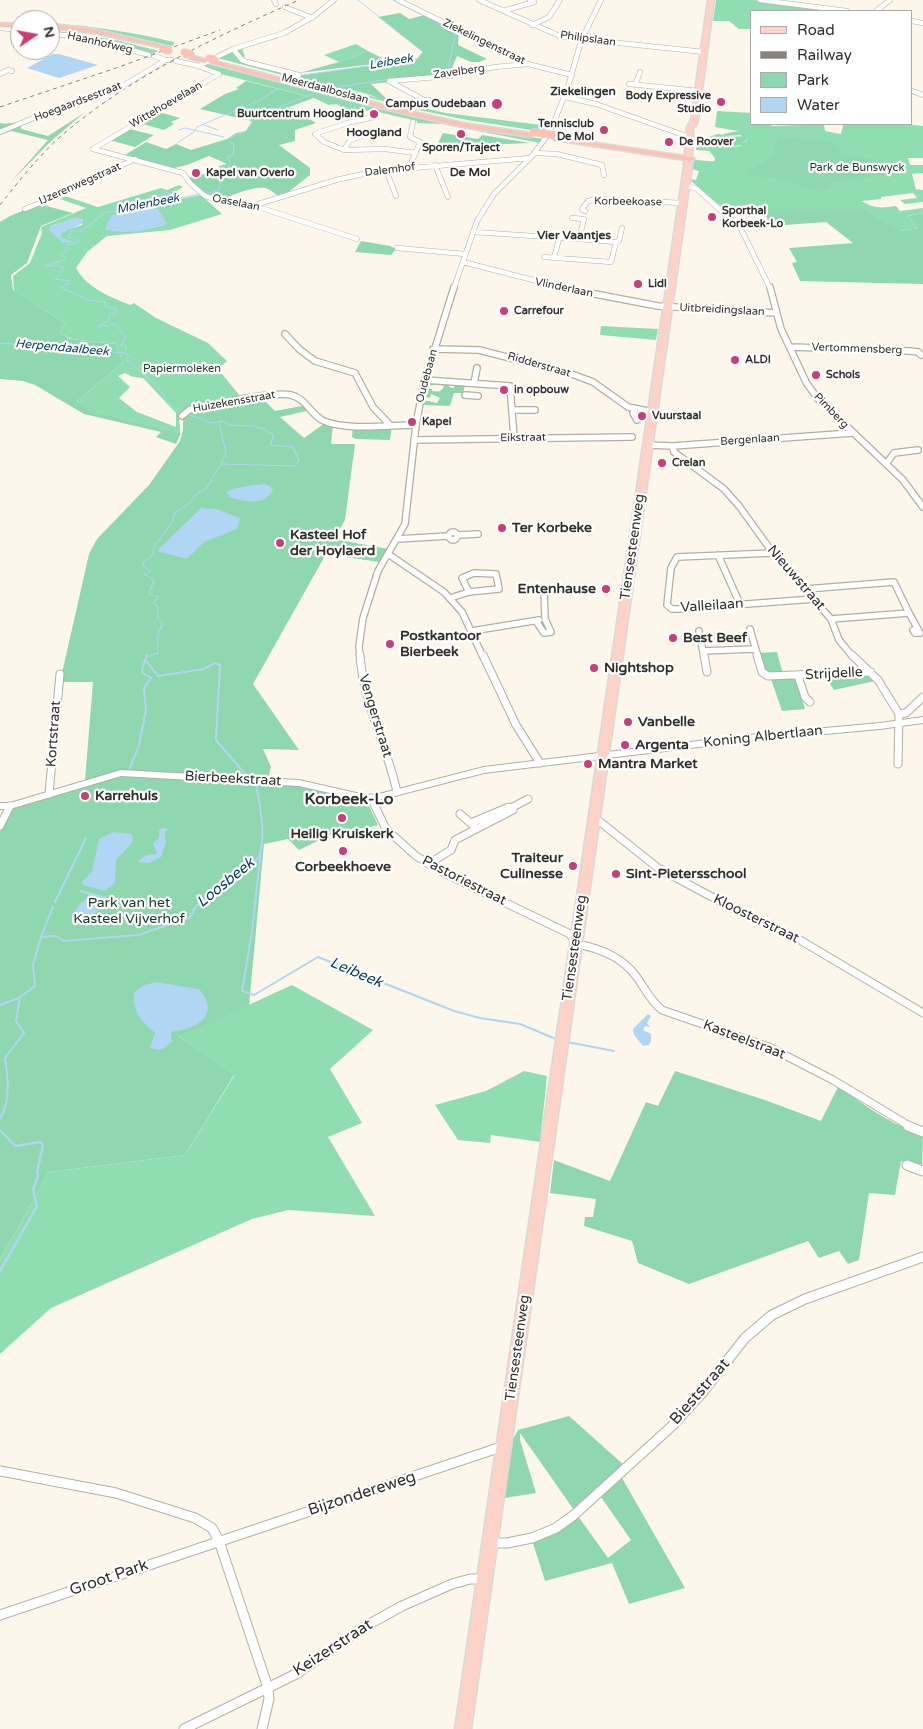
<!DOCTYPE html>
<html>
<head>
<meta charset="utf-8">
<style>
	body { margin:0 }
	#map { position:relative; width:923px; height:1729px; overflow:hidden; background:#fcf7ea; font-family:"Varela Round",sans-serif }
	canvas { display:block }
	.legend { position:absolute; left:750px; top:10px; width:162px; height:115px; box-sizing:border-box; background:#fff; border:1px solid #adacaa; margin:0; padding:6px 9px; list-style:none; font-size:15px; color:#312f2a }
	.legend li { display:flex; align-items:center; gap:10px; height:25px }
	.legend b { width:25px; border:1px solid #adacaa }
	.north { position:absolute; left:10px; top:10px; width:50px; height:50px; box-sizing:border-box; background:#fff; border:1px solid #adacaa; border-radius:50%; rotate:78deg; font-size:14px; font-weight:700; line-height:20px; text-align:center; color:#312f2a }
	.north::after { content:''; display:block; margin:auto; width:18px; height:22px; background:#c83e77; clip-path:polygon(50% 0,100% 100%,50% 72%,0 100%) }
</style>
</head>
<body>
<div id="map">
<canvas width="923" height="1729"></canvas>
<ul class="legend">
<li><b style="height:6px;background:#fdd2c7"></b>Road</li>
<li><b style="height:6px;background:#86837a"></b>Railway</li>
<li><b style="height:14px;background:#8fd7ae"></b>Park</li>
<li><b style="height:14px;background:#b0d6f4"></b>Water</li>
</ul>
<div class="north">N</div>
</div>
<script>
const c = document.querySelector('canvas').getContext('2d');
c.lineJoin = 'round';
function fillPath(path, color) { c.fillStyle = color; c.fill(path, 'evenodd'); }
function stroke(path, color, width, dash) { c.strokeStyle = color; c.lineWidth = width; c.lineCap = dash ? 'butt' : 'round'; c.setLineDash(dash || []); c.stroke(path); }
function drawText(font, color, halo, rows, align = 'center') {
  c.font = font + ' "Varela Round",sans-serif'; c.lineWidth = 4.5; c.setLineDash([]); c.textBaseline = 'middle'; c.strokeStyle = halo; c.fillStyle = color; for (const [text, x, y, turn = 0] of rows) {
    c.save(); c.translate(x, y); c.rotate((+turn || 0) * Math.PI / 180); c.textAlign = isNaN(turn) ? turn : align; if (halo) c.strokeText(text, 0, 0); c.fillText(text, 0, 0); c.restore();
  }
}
fillPath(new Path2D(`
	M400,13L409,19L425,15L459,30L458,45L487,59L479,62H471L457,56L450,73L447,76L371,84L389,101C379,98 348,87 340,89L298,78L303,75L417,59L423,52L378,17Z
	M368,51L390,62L299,73L339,62Z
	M246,81L314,98L289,107L316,123L295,130V141L279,145L310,168V175L287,193L278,196C274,193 270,189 265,188C255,186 230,195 222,200L204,195L188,178L220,170L219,166L227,164L209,156L187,165L170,169L125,155L146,142L166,149L176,144L191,150L227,139L236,133L246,131L252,121L200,109L225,94L239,89L236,88Z
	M66,104L69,107L21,126V129L48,136L84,113L51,141L10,183L48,140L11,131L0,135V123C21,127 44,108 66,104Z
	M159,112L180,118L171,122L174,124L164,130L139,123Z
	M129,129L154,135L135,147L109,140Z
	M443,133L478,139L482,135L530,143L436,147Z
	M718,134C721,134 723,135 726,136C733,138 739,135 748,138L741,145L728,147L715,145L714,149L703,146L709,145L703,139Z
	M773,135L903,138L916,190L820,196L705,170L692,169L694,160L744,164Z
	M39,204L73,213L41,226L27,263L11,275L13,290L65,323L60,333L70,339L116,344L123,363L77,401L89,410L181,433L176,444L156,437L161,432L84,414L35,385L23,381L0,379V222L10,216Z
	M743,209H864L901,231L918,228L908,216L923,213V284L800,281L792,263L797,262L789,248L853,243L826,222L771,226L766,216Z
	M361,241L390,246L396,249L391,255L355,252Z
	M429,383L450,384L449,387L454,388L455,384L465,385L463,393L470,391L469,393H454L450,406L422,405L423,400L437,403L440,398L431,394L430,398L424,397L426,388L432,389V391C438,392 442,392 444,386L441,384L427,386Z
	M262,398L275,411L307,405L311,410L280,417L304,438L325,423L333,424L331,444H355L345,520L334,539L388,549L379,562L326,554L253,684L299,750L263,749L271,767L268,778L123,770L85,780L93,682H60L89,554L97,539L149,485L180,441L183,430V417L186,412L199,408Z
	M353,425L392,426L390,440L356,439L352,437Z
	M777,652L783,674L770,675L764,672L758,653Z
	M868,674L875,681L834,690L825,676Z
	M791,678L796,680L805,709L782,711L771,679Z
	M118,776L309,786L362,800L368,804L378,825L343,834L338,831L299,850L288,839L264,844L249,1006L179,1037L234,1075L185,1155L49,1172L0,1260V829L10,809Z
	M675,1071L765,1100L821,1121L838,1087C865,1105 892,1126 923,1134L922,1168L901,1161L895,1195L869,1193L859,1260L848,1264L839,1251L819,1258L808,1241L689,1284L638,1263L632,1241L584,1226L585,1217H593L596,1199L550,1193L554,1160L610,1181L646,1102L658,1106Z
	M569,1416L625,1466L574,1510L520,1433V1440L536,1493L505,1498L513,1439L518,1430Z
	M622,1478L685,1588L629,1604L612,1563L545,1581L532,1540L546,1537L578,1516L608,1558L631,1540L601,1497Z`), '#8fd7ae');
fillPath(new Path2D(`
	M716,0H754L845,11H752V29H739L729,21H713Z
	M50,23C92,26 133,32 174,42V44L172,46L108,32L50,24Z
	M50,30L116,40L159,51L150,54L118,45L50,32Z
	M275,37L278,38L242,49L245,56L242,60L330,86L340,89L346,88L362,94L446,113L549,126L544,132L467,120L409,108L217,58L224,54Z
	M356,44L368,51L339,62L324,55Z
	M208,63L443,123L543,139L540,143L442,124L417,123V121L370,110L348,115L339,112L343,108L337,104L329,105L314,98L221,74V72L203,67Z
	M717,111L752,113V124H771L772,126L824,124L825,131L841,134L843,125L906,124L923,126V158H908L910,165H923V173L910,174L915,189L923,190V202L905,204L900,200L917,198L913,193L881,197V199L862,201C874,209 883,208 896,206L900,211L923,208V213L908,216L918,228L900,231L863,209H724L691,181V179L696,180L699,171L692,169L694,160L714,162L715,158L709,151L696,150L697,138L710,141L713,144L702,145L714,148L715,144H725L728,147L741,146L740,142H745L748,138H742L741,135L725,136L723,134L738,131L715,127ZM778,137L834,142L841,154C855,159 881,154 887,169L884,174L854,180L830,182L831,189C812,196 799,183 781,179C771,177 760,177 749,175L748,171L773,156Z
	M179,185L183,187L173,193L179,199L201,195L222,214L170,230L107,236L87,252L76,268C88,289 109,296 130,305L134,303L156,318L208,343L227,361L218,369L240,396C234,398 228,401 221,403C208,406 189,404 179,414L180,433L88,410L77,401L123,363L116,344L71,339L60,333L65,323L14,291L13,276L30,263L42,233L41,227L86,208L60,199L65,196L98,207L161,188L167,190ZM77,218L83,220L82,225L65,230L60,234L62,238L50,226ZM125,373L133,377L143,378L176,413V427L137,412L119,398L130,387L118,376Z
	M601,326L658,329L656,340L600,335Z
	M292,985L373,1030L330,1069L362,1123L328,1137L375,1216L288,1210L252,1219L51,1308L0,1354V1260L49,1172L185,1155L234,1076L179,1037Z
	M524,1071L547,1076L540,1142L491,1135L490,1143L458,1140L435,1105L486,1091Z`), '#91ddb2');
fillPath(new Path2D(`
	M53,54H59L98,65L59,78L27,68Z
	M152,207L158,209L167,224C150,231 124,234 106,230V226L112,215Z
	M77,218L83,220V223L60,234L62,238L75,242L63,243L49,230L50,226Z
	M264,484L270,486L273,489C266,507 245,502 230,497L226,492C235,487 253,485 264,484Z
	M202,507L206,509H216L240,518L237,529L204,542L187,559L157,551Z
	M163,828L169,829L165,831L166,842L161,857L149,863L137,862L146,855L157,854L153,843L159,838V830Z
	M113,832L132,834L133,842L116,860L115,883L105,891L83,885L82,882L92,871L99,839Z
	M81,890L107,897V900L98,906L97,912L83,920L76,916C74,906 82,902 90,897L87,894L79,892Z
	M156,982L199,989C221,1013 198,1030 173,1031L171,1033L172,1041C164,1049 161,1052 150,1048L155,1033C140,1019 133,1014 134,993L142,986Z
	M648,1014L651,1016L647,1023L650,1027L645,1026L643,1030L651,1034V1041L649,1045L643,1046L634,1035L633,1029Z`), '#b0d6f4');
stroke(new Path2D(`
	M393,0L456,32L447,73L442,75
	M303,75L417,59L423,52L358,0
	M338,87L390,79
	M204,125L218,130
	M179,130L185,128L224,137
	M177,143L194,132L197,127L260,100L277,89
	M205,194L219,190C220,179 228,173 230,162L227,158L233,155L234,145L227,139L246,131L252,123L248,119L263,109L277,108L307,96
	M149,205L151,201L165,192L181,197
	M0,343L125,353
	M181,413L170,404L154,383L126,359L129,356L125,353L126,345L121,346L125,337L116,324L98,327L109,320V314L114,313L117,309L105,306V302L88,300L60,287L70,283L69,281L55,279L64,269L60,266H46L66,259L61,254L67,251V245L79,242L78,239L68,237L71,231H82L104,213L200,194
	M219,422L226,453L221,464
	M146,657L158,653L157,639L162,624L158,619L157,605L153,603L159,597L149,594L154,580L144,574L151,571L143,566V563L151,557L156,543L171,524L175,513L190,503L195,495L206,489L221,464L295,466L299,461L293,447L271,445L273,435L264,429L253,426L230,425L223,421L211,423L187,414`), '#b0d6f4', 1);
stroke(new Path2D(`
	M146,661L158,676L204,669L215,663L220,665L216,740L247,776
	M129,770L139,745L146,710L144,688L151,678L143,673L142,669L147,655
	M261,850L252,932L242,991L254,995L318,957L454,1011L480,1018L520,1024L558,1040
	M55,902L86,838
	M41,937L56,936L64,941L138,935L189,918C194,914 193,909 197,905C205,897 219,891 229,884C232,882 256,860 258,858C267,842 260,802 256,785
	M0,1005L19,998
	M567,1042L614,1051
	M0,1119C11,1099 8,1080 5,1058L24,1033L16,1021L20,997L35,986L33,965L41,937L53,907`), '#b0d6f4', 2);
stroke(new Path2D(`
	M0,1130L15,1146L41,1142L43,1145L37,1172L38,1176L33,1190L37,1206L0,1271`), '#b0d6f4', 2.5);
const minorFar3 = new Path2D(`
	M274,0L276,4
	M398,0L528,64L572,75
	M479,0L562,37L704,52
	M760,0L847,11
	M285,7L312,18
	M503,11L534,2L530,0
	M876,11L890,0
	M912,21L923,23
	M532,25L549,17L560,0
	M0,28L20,30
	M50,33L100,41L149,55
	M233,49L242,60L247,62L299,75
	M154,56L166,60
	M176,61L199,66L233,49L284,33L314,16L334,0
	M0,74L8,70L12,71
	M389,81L449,76L495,67L528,64
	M389,81L424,100L439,101
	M629,84L698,91
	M635,85L640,72
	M912,91L923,95
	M565,97L596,104L689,137
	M413,122L410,137L420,142L412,161L415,167
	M0,132L50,111L114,91L166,60H171
	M371,133L350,140L344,150L385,149L416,153
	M93,149L183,173L191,184L205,196L230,203L255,206L357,239
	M93,149L219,74L198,66
	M344,150L324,142L315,134L347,123L374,117
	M534,153L557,154L602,165L604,175
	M435,165L448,197
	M386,170L396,196
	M685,185L697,189L741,229L770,288
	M255,205L336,180L377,171L530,158
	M25,209L64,193L135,159
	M585,211L582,209L588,201L597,199L683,203
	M572,218L584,219L579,239L616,242L619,241L622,228
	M473,232L579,239
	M397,248L465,254
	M544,257L611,262L616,242
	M554,258L559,239
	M463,262L564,288
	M454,288L477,221L494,194L532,156L550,132L568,87L581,41L601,0`);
const minorFar2 = new Path2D(`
	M558,287L658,306L776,313
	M770,287L781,329L806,382L817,398L903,480L923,507
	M285,334L299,349L315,361L355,373L373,407L390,425
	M791,347L910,351L918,352L921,355
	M433,349L479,350L569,373L593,382L628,407L653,412
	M425,380L510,386L514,438
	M474,383L477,368
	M465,395L478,396
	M512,410H535
	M635,410L633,413L637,420
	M182,416L189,410L199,407C220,404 272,391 291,395C307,399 310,415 324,421C348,431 390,425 416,425
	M414,440L632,437
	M648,445L673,446L852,433
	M673,446L674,452L724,489L739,506L773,553L831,619L839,640L853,657
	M886,464L894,453L918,450
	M449 536a4 4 0 1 1 8 0a4 4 0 1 1-8 0Z
	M459,535L478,534
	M398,539L448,536
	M773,553L677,557L671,568L667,605L672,609H680L814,599
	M388,554L444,592L462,612L483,657
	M718,555L740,604
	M474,573L496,574L499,589L469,592L462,578Z
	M806,589L894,582L909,613L831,619
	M450,598L469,592
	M909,613L920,633H915L913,630H918
	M536,621L544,633L551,632L545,619L544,590L586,588
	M750,629L758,657
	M472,631L539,620
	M699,631L704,657
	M703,651L754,649
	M360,657L359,646L363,618L378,571L405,524L416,425L423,387L454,287`);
const minorFar1 = new Path2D(`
	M360,655C363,702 387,746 397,792
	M483,655L516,725L540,763
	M704,655L707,672
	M757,655L762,672L768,676L871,672
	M852,655L878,680L899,714L898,764
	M798,676L805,697L810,702
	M899,714L906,713L923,697
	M49,794L60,674
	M371,798L386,829L416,856L446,874L570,934L576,944C599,948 622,957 636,976C645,988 650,1001 662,1010L769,1047L833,1080L911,1127
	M511,808L528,799
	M460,814L473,825
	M594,817L658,868L738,911L800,940L923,1013
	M0,826L10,806
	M428,864L451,850L455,840L513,810L509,807L471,823`);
const minor = new Path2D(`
	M908,1126L923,1132
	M907,1165L923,1171
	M0,1471L116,1493L195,1518L212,1528L219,1541L268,1688L269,1699L262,1729
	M490,1543H507L532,1538L556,1528L574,1515L672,1426L702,1393L745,1338L772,1315L805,1299L923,1257
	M0,1615L504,1446
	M184,1729L296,1674L364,1627L402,1606L452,1584L470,1579H485`);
const tertiary = new Path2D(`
	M923,717V723L880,729L748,741L484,773L375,801H365L299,786L121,776L10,809H0V803H10L121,770L299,780L365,795H375L484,767L748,735L880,723Z`);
const primary = new Path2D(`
	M708,0H714L698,120L696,126L693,127L692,166L471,1729H455L684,166L687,127L691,120Z`);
const trunk = new Path2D(`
	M0,23L20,24V28L0,27Z
	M50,24L93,29L171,47L168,49L93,33L50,28Z
	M187,54L207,60L208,61L205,63L185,57L184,56Z
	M211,60L401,109L463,123L531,133L534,135L531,137L463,127L400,113L209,63V61Z
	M556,137L691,157L695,159L691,161L554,140L553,139Z`);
stroke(minorFar3, '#b4afa3', 5.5);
stroke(minorFar2, '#b4afa3', 8);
stroke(minorFar1, '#b4afa3', 9);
stroke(minor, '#b4afa3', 11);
stroke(tertiary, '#b4afa3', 2);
stroke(primary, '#dadad9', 3);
stroke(trunk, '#dadad9', 3);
stroke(minorFar3, '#fff', 4.5);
stroke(minorFar2, '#fff', 5.5);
stroke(minorFar1, '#fff', 7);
stroke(minor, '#fff', 9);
fillPath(tertiary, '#fff');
fillPath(primary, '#fdd2c7');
fillPath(trunk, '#fcc3b4');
stroke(new Path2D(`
	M0,107L119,67L220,30
	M0,205C19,181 38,157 61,136C131,76 215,37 299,0`), '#86837a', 1, [4, 4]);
const trunkBridge = new Path2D(`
	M163,49L169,51
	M184,52L191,54
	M209,58L215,60
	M533,132L559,136`);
stroke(trunkBridge, '#dadad9', 8, []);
stroke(trunkBridge, '#fcc3b4', 7);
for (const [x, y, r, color] of [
	[721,102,5,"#c83e77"],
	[497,104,6,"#c83e77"],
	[374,114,5,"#c83e77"],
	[604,130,5,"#c83e77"],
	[461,134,5,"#c83e77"],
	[669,142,5,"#c83e77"],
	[196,173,5,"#c83e77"],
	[712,217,5,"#c83e77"],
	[638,284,5,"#c83e77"],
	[504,311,5,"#c83e77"],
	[735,360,5,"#c83e77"],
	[816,375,5,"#c83e77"],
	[504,390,5,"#c83e77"],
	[642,416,5,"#c83e77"],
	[412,422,5,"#c83e77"],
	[662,463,5,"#c83e77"],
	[502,528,5,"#c83e77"],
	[280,543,5,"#c83e77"],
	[606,589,5,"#c83e77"],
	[673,638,5,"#c83e77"],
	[390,644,5,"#c83e77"],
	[594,668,5,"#c83e77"],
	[628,722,5,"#c83e77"],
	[625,745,5,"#c83e77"],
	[588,764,5,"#c83e77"],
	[85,796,5,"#c83e77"],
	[342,818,5,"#c83e77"],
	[343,851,5,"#c83e77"],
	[573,866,5,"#c83e77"],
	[616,874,5,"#c83e77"]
]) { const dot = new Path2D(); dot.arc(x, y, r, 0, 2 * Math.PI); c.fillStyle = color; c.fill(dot); stroke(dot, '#fff', 2); }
drawText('11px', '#312f2a', '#fff', [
	["Philipslaan",588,39,8],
	["Ziekelingenstraat",484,42,26],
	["Haanhofweg",100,43,13],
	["Zavelberg",459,72,-8],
	["Meerdaalboslaan",325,89,15],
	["Hoegaardsestraat",78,102,-21],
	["Wittehoevelaan",166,105,-30],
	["Dalemhof",390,170,-7],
	["IJzerenwegstraat",80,184,-24],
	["Korbeekoase",628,202,1],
	["Oaselaan",236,203,11],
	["Vlinderlaan",564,288,12],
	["Uitbreidingslaan",722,310,3],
	["Vertommensberg",857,349,2],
	["Ridderstraat",539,365,16],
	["Oudebaan",427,376,-75],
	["Huizekensstraat",234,402,-10],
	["Pimberg",831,411,46],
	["Eikstraat",523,438,-1],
	["Bergenlaan",750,440,-4]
]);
drawText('bold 11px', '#312f2a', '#fff', [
	["Body Expressive",711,96,"right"],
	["Studio",711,109,"right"],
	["Campus Oudebaan",486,104,"right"],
	["Buurtcentrum Hoogland",364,114,"right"],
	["Tennisclub",594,124,"right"],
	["De Mol",594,137,"right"],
	["De Roover",679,142],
	["Sporen/Traject",461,148,"center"],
	["Kapel van Overlo",206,173],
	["Sporthal",722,211],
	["Korbeek-Lo",722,224],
	["Lidl",648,284],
	["Carrefour",514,311],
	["ALDI",745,360],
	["Schols",826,375],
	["in opbouw",514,390],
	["Vuurstaal",652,416],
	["Kapel",422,422],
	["Crelan",672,463]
], 'left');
drawText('11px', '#173827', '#fff', [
	["Park de Bunswyck",857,168],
	["Papiermoleken",182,369]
]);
drawText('italic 12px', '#053a5a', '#fff', [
	["Leibeek",391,62,-10],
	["Molenbeek",148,204,-11],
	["Herpendaalbeek",62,348,5]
]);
drawText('bold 12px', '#312f2a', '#fff', [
	["Ziekelingen",583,92],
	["Hoogland",374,133],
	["De Mol",470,173],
	["Vier Vaantjes",574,236]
]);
drawText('bold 14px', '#312f2a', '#fff', [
	["Ter Korbeke",512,528],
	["Kasteel Hof",290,535],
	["der Hoylaerd",290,551],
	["Entenhause",596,589,"right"],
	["Postkantoor",400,636],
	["Bierbeek",400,652],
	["Best Beef",683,638],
	["Nightshop",604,668],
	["Vanbelle",638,722],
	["Argenta",635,745],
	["Mantra Market",598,764],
	["Karrehuis",95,796],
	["Heilig Kruiskerk",342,834,"center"],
	["Traiteur",563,858,"right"],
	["Culinesse",563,874,"right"],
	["Corbeekhoeve",343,867,"center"],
	["Sint-Pietersschool",626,874]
], 'left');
drawText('14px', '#312f2a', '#fff', [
	["Tiensesteenweg",633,547,-82],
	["Nieuwstraat",796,578,49],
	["Valleilaan",712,606,-4],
	["Strijdelle",834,674,-3],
	["Vengerstraat",375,716,73],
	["Kortstraat",54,734,-86],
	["Koning Albertlaan",763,737,-6],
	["Bierbeekstraat",233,779,3],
	["Pastoriestraat",464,881,27],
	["Kloosterstraat",756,919,26],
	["Tiensesteenweg",575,948,-82],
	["Kasteelstraat",744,1040,21],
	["Tiensesteenweg",518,1348,-82]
]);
drawText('14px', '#173827', '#fff', [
	["Park van het",129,903],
	["Kasteel Vijverhof",129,919]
]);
drawText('italic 15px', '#053a5a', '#fff', [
	["Loosbeek",226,883,-39],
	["Leibeek",356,973,23]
]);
drawText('bold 16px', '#312f2a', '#fff', [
	["Korbeek-Lo",349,800]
]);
drawText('16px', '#312f2a', '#fff', [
	["Bieststraat",700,1392,-49],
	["Bijzondereweg",362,1494,-18],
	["Groot Park",109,1578,-19],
	["Keizerstraat",333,1648,-33]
]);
</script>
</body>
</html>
